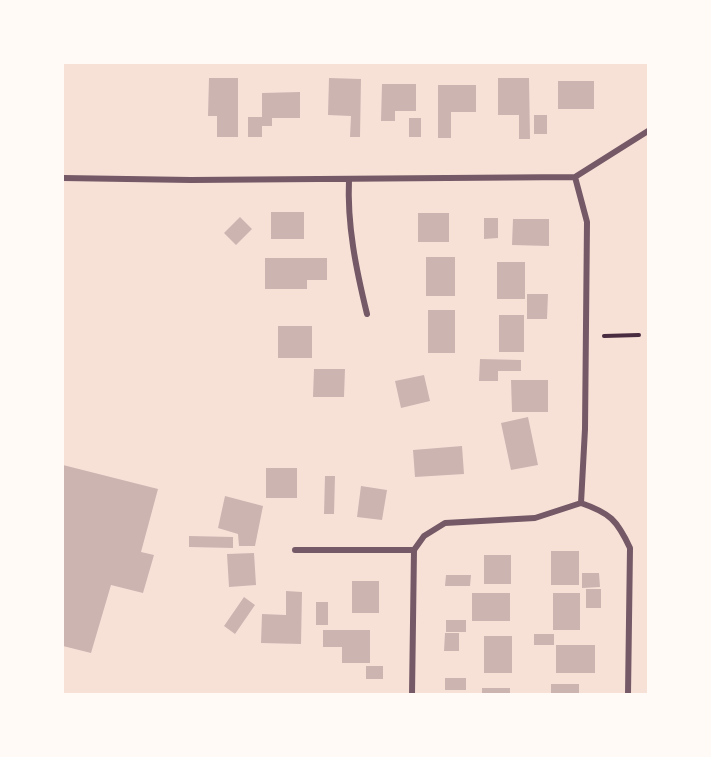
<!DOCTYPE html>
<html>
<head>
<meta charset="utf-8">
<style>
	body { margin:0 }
	#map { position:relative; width:711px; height:757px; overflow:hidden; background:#f7e1d7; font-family:"Source Sans 3",sans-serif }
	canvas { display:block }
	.frame { position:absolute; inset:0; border:64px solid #fffaf5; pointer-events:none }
</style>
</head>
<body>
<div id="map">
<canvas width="711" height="757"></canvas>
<div class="frame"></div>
</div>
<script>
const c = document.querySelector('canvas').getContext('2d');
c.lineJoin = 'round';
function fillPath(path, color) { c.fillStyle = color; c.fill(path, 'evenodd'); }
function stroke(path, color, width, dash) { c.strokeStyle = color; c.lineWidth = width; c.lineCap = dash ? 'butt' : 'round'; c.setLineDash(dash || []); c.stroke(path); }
fillPath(new Path2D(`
	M209,78H238V137H217V116H208Z
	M329,78L361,79L360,137H350L351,116L328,115Z
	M498,78H529L530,139H519V115H498Z
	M558,81H594V109H558Z
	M382,84H416V111H395V121H381Z
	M438,85H476V112H451V138H438Z
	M300,92V118H272V126H262V137H248V117H262V93Z
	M534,115H547V134H534Z
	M409,118H421V137H409Z
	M271,212H304V239H271Z
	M418,213H449V242H418Z
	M240,217L252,229L236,245L224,233Z
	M484,218H498V238L484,239Z
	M513,219H549V246L512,245Z
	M426,257H455V296H426Z
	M265,258H327V280H307V289H265Z
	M497,262H525V299H497Z
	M527,294H548L547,319H527Z
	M428,310H455V353H428Z
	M499,315H524V352H499Z
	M278,326H312V358H278Z
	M480,359L521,360V371H498V381H479Z
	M314,369H345L344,397H313Z
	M424,375L430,401L401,408L395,381Z
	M511,380H548V412H512Z
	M528,417L538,465L511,470L501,423Z
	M462,446L464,474L415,477L413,450Z
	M63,465L158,489L141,552L154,555L143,593L111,585L91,653L63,646Z
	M266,468H297V498H266Z
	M325,476H335L334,514H324Z
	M361,486L387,490L382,520L357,517Z
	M225,496L263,506L255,546H239L238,534L218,528Z
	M189,536L233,537V548L189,547Z
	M551,551H579V585H551Z
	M254,553L256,585L229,587L227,554Z
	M484,555H511V584H484Z
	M582,573H599L600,587L582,588Z
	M446,575H471L470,586H445Z
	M352,581H379V613H352Z
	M586,589H601V608H586Z
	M286,591L302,592L301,644L261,643L262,614L286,615Z
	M472,593H510V621H472Z
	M553,593H580V630H553Z
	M244,597L255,605L235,634L224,626Z
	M316,602H328V625H316Z
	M446,620H466V632H446Z
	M323,630H370V663H342V647H323Z
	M445,633H459V651H444Z
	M534,634H554V645H534Z
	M484,636H512V673H484Z
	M556,645H595V673H556Z
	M366,666H383V679H366Z
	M445,678H466V690H445Z
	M551,684H579V694H551Z
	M482,688H510V694H482Z`), '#ccb4b1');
stroke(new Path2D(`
	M604,336L639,335`), '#4a2c40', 4);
stroke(new Path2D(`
	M575,177L587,222L585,429L581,503
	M63,178L191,180L575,177L648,131
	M349,179C347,225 356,269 367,314
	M581,503C610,513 617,520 630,548L628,694
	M295,550H414L424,536L445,523L535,518L581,503
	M412,694L414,550`), '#755966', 6);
</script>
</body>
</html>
